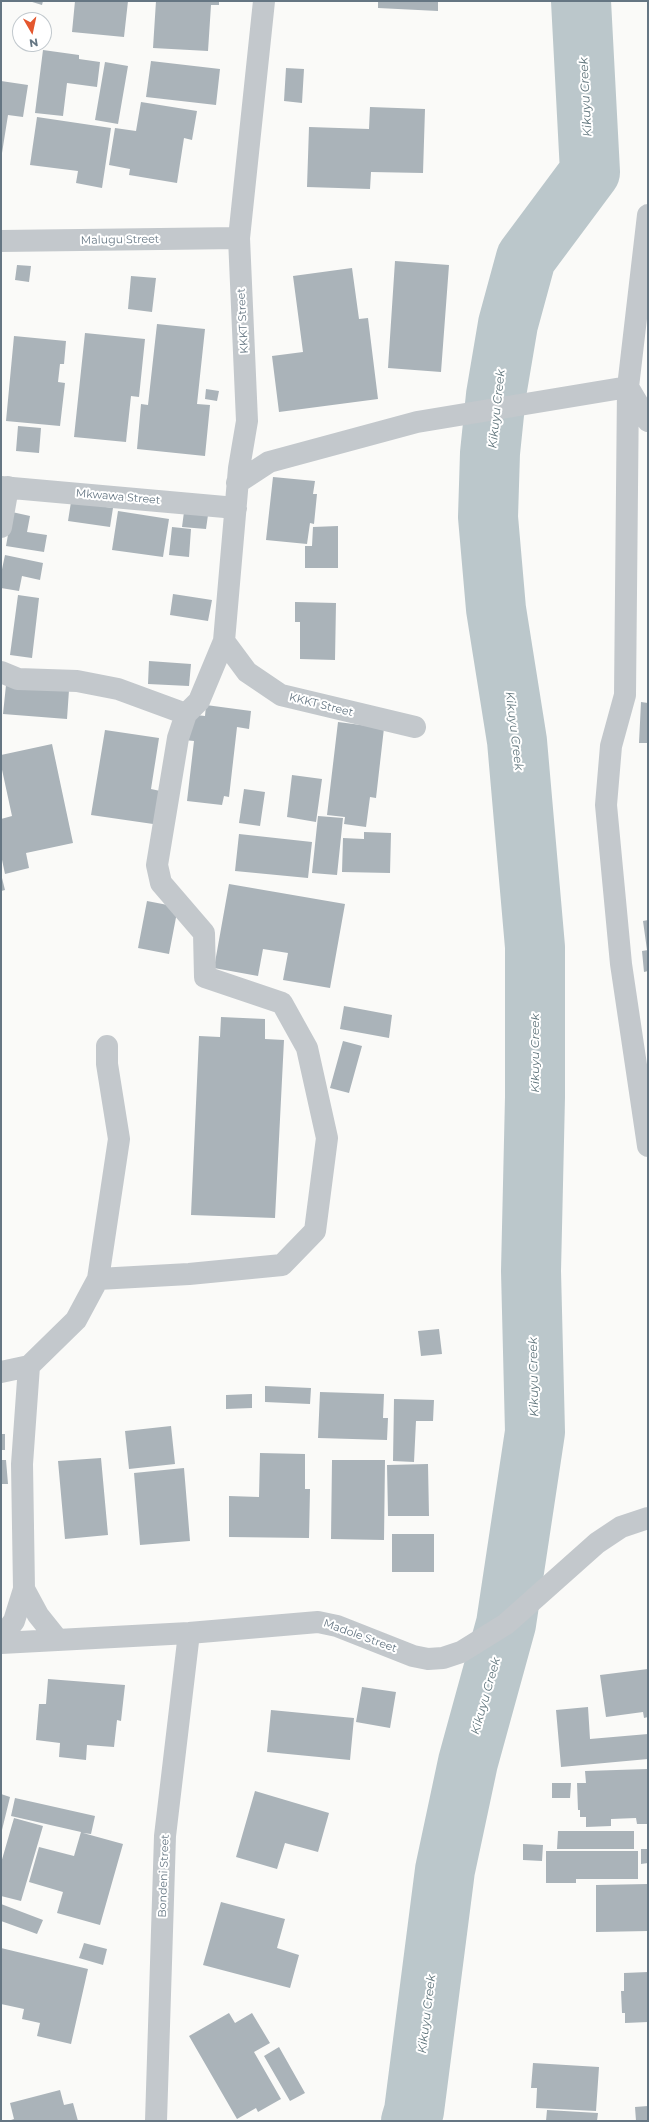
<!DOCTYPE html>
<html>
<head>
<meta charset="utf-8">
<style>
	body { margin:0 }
	#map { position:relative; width:649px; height:2122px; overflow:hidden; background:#fafaf8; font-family:Montserrat,sans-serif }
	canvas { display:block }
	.frame { position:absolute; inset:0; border:2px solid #657683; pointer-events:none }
	.north { position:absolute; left:12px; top:12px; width:40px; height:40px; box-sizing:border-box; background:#fff; border:1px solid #c1c8cd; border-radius:50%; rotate:171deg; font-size:11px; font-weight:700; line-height:16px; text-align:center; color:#657683 }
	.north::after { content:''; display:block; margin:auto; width:14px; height:18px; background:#e4572e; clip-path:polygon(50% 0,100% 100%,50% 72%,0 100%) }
</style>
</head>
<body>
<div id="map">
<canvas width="649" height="2122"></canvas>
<div class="frame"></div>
<div class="north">N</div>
</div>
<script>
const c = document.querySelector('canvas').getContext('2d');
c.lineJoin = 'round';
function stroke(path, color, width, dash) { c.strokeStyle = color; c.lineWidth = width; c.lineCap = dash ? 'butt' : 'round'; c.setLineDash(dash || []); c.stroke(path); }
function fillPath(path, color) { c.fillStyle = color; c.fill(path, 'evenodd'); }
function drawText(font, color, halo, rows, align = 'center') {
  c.font = font + ' Montserrat,sans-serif'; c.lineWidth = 4; c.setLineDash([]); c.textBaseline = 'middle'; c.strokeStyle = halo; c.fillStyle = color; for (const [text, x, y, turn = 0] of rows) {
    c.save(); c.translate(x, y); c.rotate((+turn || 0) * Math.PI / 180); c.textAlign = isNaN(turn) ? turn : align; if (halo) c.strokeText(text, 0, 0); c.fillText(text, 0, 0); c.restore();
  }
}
stroke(new Path2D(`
	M411,2121L414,2111L445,1870L468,1762L506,1624L535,1432L531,1271L535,1097V947L517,741L496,609L488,517L490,453L496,395L508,324L526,258L590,172L581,1`), '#bbc7cb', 60);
fillPath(new Path2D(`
	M29,1H43L42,5Z
	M75,1H128L124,37L72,32Z
	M156,1H219V5H211L208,51L153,48Z
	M378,1H438V11L378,8Z
	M43,50L79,55V59L100,62L97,87L67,83L63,116L35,113Z
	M151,61L220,69L216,105L146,97Z
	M105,62L128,66L118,124L95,120Z
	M286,68L304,69L302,103L284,101Z
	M1,81L28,85L23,117L8,115L2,153Z
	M141,102L197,111L192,140L184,138L177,183L129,175L130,169L109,165L115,128L136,131Z
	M370,107L425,109L423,173L371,172L370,189L307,187L309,127L369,129Z
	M37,117L111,128L102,188L76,183L78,171L30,165Z
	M395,261L449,265L441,372L388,368Z
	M17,265L31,266L29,282L15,280Z
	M352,268L359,319L368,318L378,399L279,412L272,356L303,352L293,276Z
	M131,276L156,278L152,312L128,309Z
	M157,324L205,329L197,404L210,405L205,456L137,449L141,404L148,405Z
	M85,333L145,339L139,397L131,396L126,442L74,437Z
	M14,336L66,341L64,364H60L58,382L65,383L60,426L6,421Z
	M206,389L219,391L217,401L205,399Z
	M18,426L41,428L39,453L16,451Z
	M273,477L315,481L313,494H317L314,524L310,523L307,544L266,540Z
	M71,502L113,508L110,527L68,521Z
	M118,511L169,519L163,557L112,550Z
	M12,512L30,516L27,532L47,535L44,552L6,546Z
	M184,512L208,515L206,529L182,527Z
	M338,526V568H305V546H312L313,527Z
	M172,527L191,529L189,557L169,555Z
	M5,555L43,563L40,580L22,576L19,591L1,588V574Z
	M173,594L212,600L208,621L170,615Z
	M18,595L39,598L32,658L10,655Z
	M295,602L336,603L335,660L300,659V622H295Z
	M149,661L191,664L189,686L148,684Z
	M6,685L69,690L67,719L3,714Z
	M641,702L648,703V743H639Z
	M206,705L251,711L249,729L237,727L229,797L224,796L222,805L187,801L194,741L184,740L187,714L205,716Z
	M338,722L384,728L376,798L370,797L366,827L344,824L345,817L327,815Z
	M105,730L159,738L151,789L165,792L160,825L91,815Z
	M52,744L73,843L26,853L29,868L5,874L1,855V819L12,816L1,765V755Z
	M292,775L322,779L316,822L287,817Z
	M244,789L265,792L260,826L239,823Z
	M318,816L343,818L337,875L312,873Z
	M364,832L391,833L390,873L342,872L343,838L364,839Z
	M239,834L312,842L308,878L235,871Z
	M1,874L5,890L1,891Z
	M229,884L345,904L330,988L283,980L288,953L263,949L258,976L214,968Z
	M147,901L178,907L169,954L138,948Z
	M648,920V950H647L643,921Z
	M648,950V971L644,972L642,951Z
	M344,1006L392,1015L389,1038L340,1029Z
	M221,1017L265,1019V1039L284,1040L275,1218L191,1215L199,1036L220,1037Z
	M343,1041L362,1046L349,1093L330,1088Z
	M439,1329L442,1354L421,1356L418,1331Z
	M265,1386L311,1388L310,1404L265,1402Z
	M320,1392L384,1394L383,1418H388L387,1440L318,1438Z
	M252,1394V1408L226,1409V1395Z
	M394,1399L434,1400L433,1421H416L414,1462L393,1461Z
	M171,1426L175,1464L129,1469L125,1431Z
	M1,1434H5V1450H1Z
	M260,1453L305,1454V1489H310L309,1538L229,1537V1496L259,1497Z
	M101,1458L108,1535L65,1539L58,1461Z
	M1,1460H6L8,1484H1Z
	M332,1460H385L384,1540L331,1539Z
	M428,1464L429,1516H388L387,1465Z
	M184,1468L190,1541L140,1545L134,1473Z
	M392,1534H434V1572H392Z
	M648,1669V1717L644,1718L643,1712L606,1717L600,1675Z
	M48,1679L125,1685L121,1721L117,1720L114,1747L87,1745L86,1760L59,1757L60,1743L36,1740L39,1704H46Z
	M362,1687L396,1692L390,1728L356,1722Z
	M588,1707L590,1739L648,1734V1759L561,1767L556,1710Z
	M271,1710L354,1718L350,1760L267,1752Z
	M648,1769V1824H637L636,1818L611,1819V1826L586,1827V1817H580V1810H578L577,1783H586L585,1771Z
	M552,1783H571L570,1798H552Z
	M255,1791L329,1813L318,1852L285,1843L277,1869L236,1857Z
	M1,1794L10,1797L2,1830H1Z
	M15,1798L95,1816L91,1834L83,1833L123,1844L100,1925L57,1913L63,1892L29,1882L39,1847L74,1856L81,1832L11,1816Z
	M14,1818L43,1826L21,1901L1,1896V1863Z
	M558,1831H634V1849H557Z
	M523,1844L543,1845L542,1861L523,1860Z
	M641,1849H648V1863L641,1864Z
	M546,1851H638V1879H576V1883H546Z
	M648,1884V1931L596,1932V1885Z
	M221,1902L285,1919L277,1948L299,1955L290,1988L203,1965Z
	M1,1904L43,1920L37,1934L1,1921Z
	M84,1943L107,1949L103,1965L79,1958Z
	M1,1948L88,1969L71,2044L37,2036L40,2023L22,2019L24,2009L1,2004Z
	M648,1972V2022L625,2023V2013H622L621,1991H624V1973Z
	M229,2013L235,2023L252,2013L270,2043L254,2052L281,2099L258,2112L256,2108L237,2119L189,2036Z
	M279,2047L305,2093L290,2101L264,2056Z
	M533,2063L599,2067L596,2111L536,2108L537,2088H531Z
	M60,2090L64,2105L73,2103L78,2121H8L14,2119L10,2103Z
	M648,2106V2121H636L635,2107Z
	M547,2110L598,2113L597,2121H546Z`), '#aab3b9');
stroke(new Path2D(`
	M264,1L239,238L247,421L239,468L224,641L247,672L281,695L415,727
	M648,215L628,387L625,695L611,746L606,805L621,964L648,1146
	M1,241L239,238
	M237,483L269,462L417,422L628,387L648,421
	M1,487L236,508
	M1,527L8,487
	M1,672L18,679L77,681L118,689L186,714
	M98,1279L189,1274L282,1265L315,1231L327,1138L307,1048L282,1003L205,977L204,933L161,883L157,865L178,738L186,714L199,701L224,641
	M1,1372L29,1366L76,1320L98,1279L119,1139L107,1064V1046
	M24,1589L22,1464L29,1366
	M1,1638L14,1621L24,1589L38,1615L58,1640
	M1,1643L189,1633L318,1622L337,1626L413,1656L428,1659L443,1658L461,1652L506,1624L597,1543L621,1527L648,1518
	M156,2121L165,1836L189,1633`), '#c3c8cc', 22);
drawText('11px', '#657683', '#fff', [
	["Malugu Street",120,240,-1],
	["KKKT Street",243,321,-93],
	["Mkwawa Street",118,497,5],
	["KKKT Street",321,705,14],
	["Madole Street",360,1636,20],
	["Bondeni Street",164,1876,-88]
]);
drawText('italic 12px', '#60757c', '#fff', [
	["Kikuyu Creek",586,97,-93],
	["Kikuyu Creek",497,409,-84],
	["Kikuyu Creek",514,731,83],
	["Kikuyu Creek",535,1053,-90],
	["Kikuyu Creek",534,1377,-91],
	["Kikuyu Creek",486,1696,-74],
	["Kikuyu Creek",427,2014,-83]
]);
</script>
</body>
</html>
